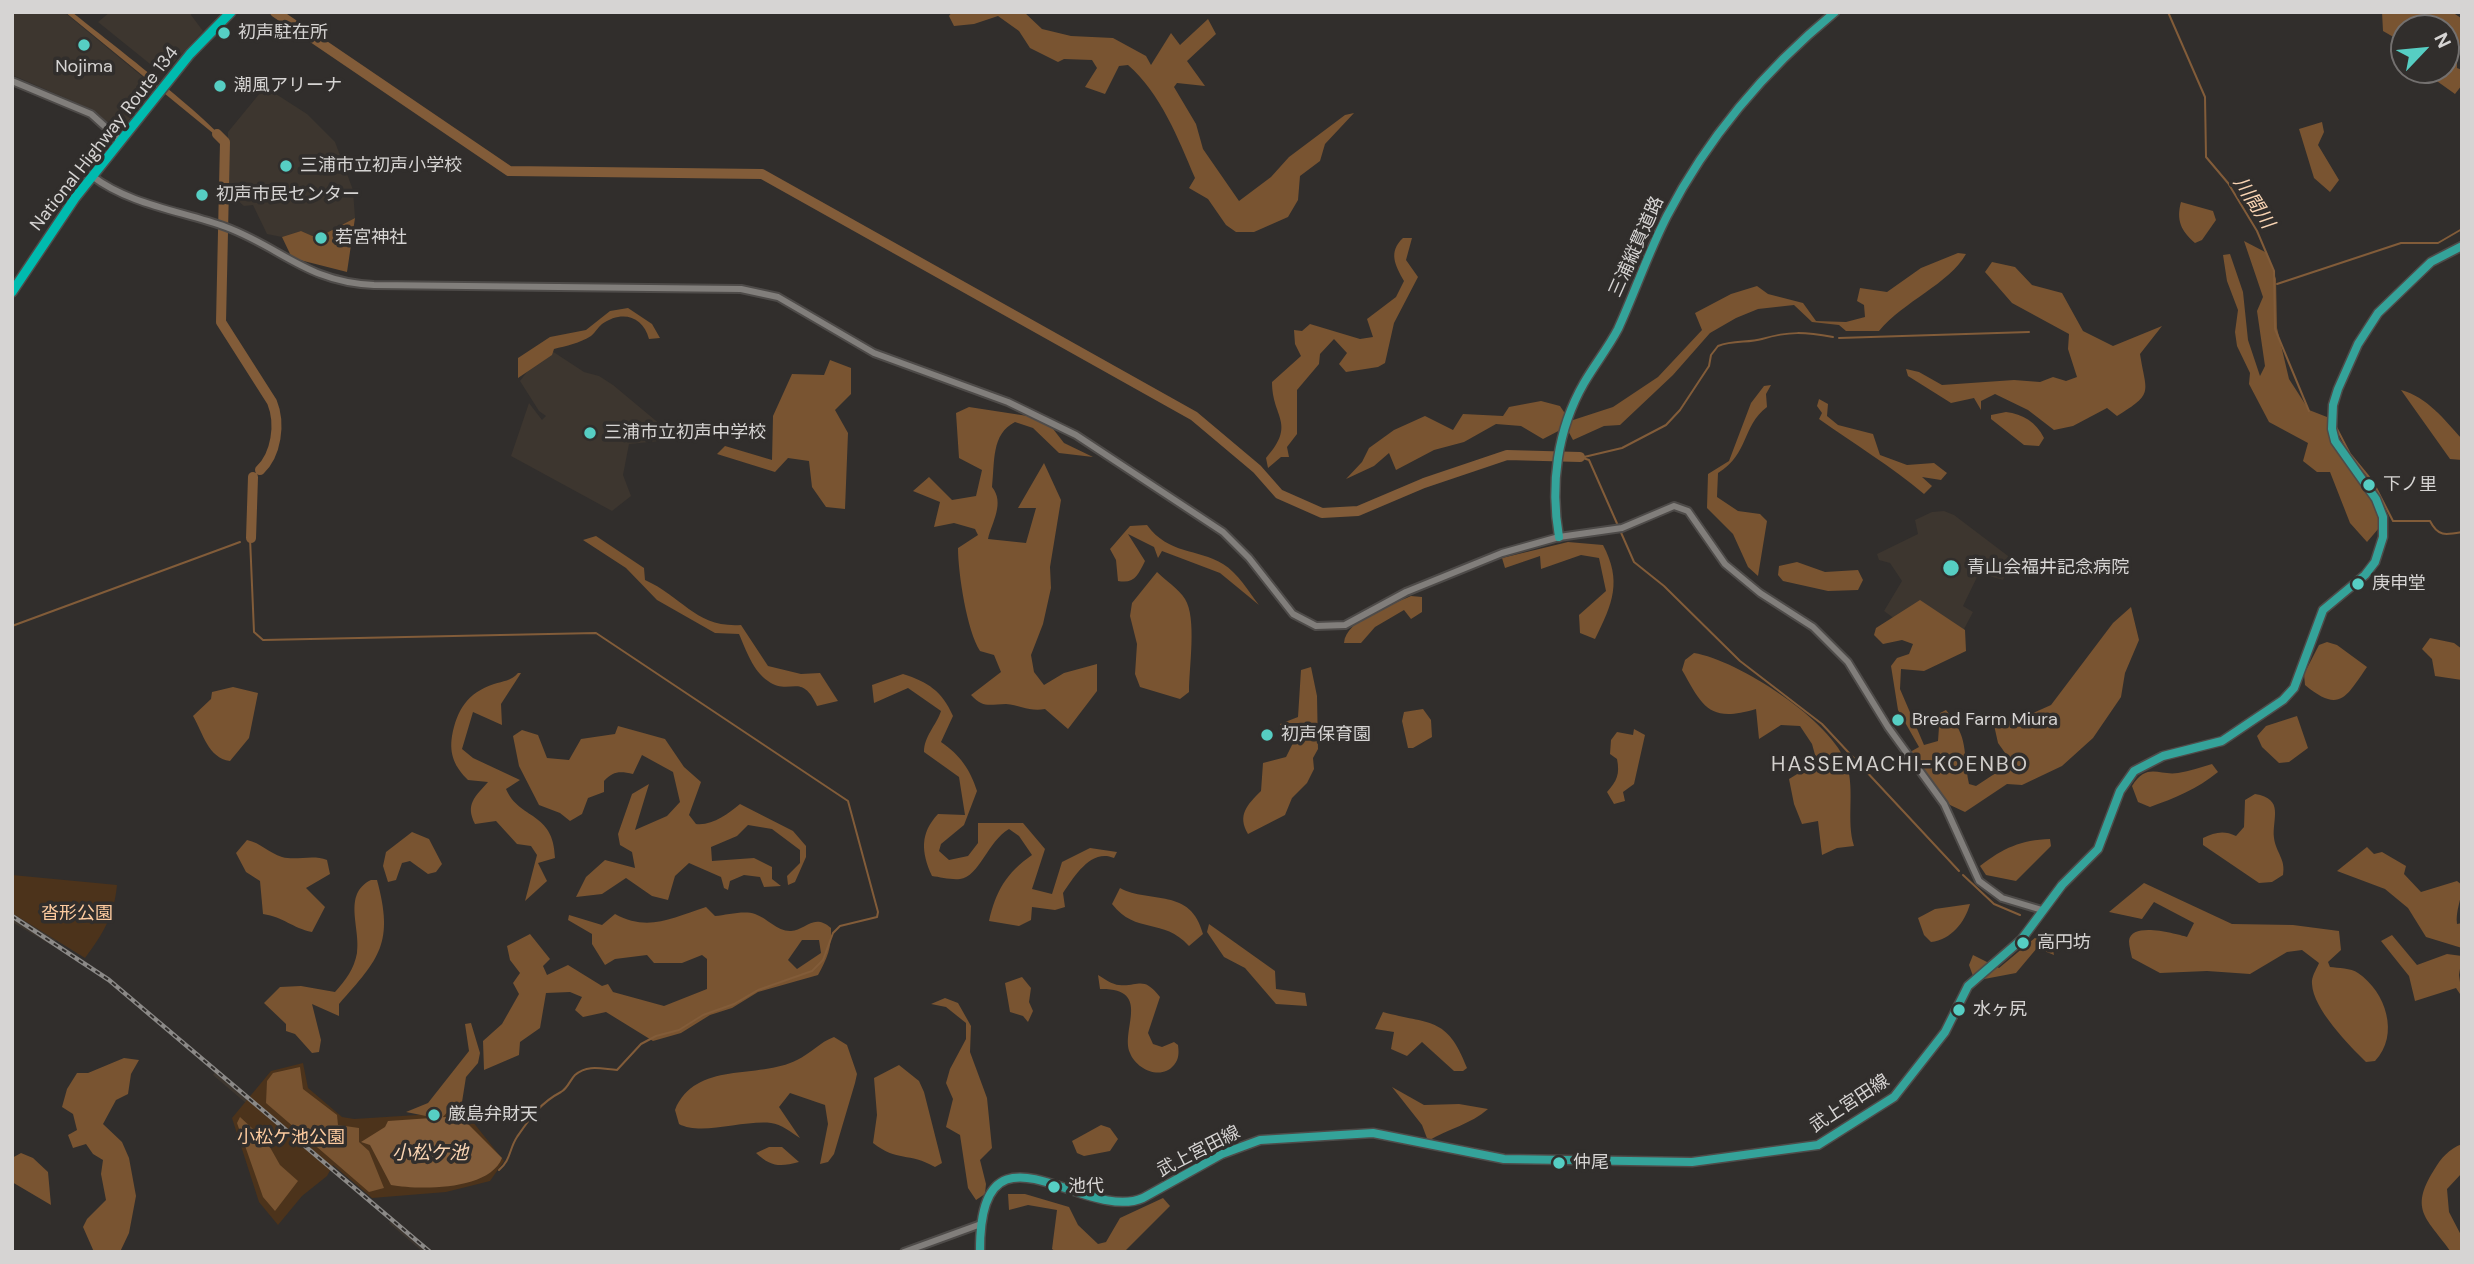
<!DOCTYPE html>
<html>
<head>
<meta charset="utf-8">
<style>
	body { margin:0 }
	#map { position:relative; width:2474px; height:1264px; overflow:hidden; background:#312e2c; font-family:"DM Sans",sans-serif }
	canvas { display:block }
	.frame { position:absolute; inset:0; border:14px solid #d6d4d3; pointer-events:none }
	.north { position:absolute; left:2390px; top:14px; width:70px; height:70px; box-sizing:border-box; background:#312e2c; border:2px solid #73706f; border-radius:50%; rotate:64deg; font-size:19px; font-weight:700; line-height:28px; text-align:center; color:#d6d4d3 }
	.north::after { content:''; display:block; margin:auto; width:24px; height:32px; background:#56cec3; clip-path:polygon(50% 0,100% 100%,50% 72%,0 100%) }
</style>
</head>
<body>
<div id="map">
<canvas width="2474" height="1264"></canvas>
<div class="frame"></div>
<div class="north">N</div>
</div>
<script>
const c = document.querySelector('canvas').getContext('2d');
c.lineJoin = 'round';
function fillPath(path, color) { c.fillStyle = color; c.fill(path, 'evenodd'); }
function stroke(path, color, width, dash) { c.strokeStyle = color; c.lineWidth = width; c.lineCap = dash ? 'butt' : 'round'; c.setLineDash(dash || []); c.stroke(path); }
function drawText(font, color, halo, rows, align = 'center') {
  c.font = font + ' "DM Sans","Noto Sans JP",sans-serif'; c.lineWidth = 7; c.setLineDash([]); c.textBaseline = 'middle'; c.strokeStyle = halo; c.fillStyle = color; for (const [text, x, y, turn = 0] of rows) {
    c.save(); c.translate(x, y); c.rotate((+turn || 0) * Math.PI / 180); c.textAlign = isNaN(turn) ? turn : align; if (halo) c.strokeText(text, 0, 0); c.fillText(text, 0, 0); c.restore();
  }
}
fillPath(new Path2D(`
	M12,12H64L155,87L121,130H117L91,109L12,75Z
	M110,12H192L191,15L203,31L165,72H160L98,22Z
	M265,87L307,114L335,142L353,190L355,218L317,238L301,231L282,237L267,234L253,205L244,206L228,192V132Z
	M552,351L584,372L599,376L613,385L661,425L660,441L629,444L623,475L631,496L612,511L511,456L529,403L542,420L546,416L539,411L520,381L529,369Z
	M1944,511L1954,515L2012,559L2003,580L1979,573L1963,606L1973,612L1963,631L1899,622L1884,611L1902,581L1890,563L1879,560L1877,554L1918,534L1915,520L1932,512Z
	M12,913L56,940L53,946L12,922Z
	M217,1069L278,1120L273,1126L213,1075Z
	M393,1218L434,1252H423L389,1223Z`), '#3d362f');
fillPath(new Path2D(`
	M12,875L117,885C114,916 103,934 85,958L12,913Z
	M303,1063L308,1088L342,1117L354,1119L465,1112L504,1161L490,1181L446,1192L372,1198L333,1165L327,1176L302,1196L278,1225L259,1202L232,1118L271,1071Z`), '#4c331b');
fillPath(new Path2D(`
	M952,12H1024L1042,29L1071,36L1113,38L1146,56L1151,65L1171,33L1180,45L1208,19L1216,34L1187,61L1205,86L1177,83L1174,87L1196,124L1203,149L1239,201L1271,177L1289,157L1345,115L1354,113L1325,144L1320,161L1300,176L1298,200L1288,217L1254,232H1236L1226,225L1208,199L1189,188L1195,178C1178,138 1161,94 1128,65L1119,66L1105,94L1085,87L1097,68L1092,60L1064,59L1058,62L1030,48L1019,31L998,16L974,24L954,26L949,16Z
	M2382,12H2452L2461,18C2464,36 2456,51 2457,68L2462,70V85L2455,94L2434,79L2410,70H2446V28H2404V43L2383,31Z
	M2322,122L2324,132L2318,145L2339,180L2330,192L2314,178L2299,129Z
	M2181,202L2213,211L2216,220L2202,240L2195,243C2181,231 2176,220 2181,202Z
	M355,218L347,272L292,258L282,237L301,231L317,238Z
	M1403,238H1412L1406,260L1418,277L1394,323L1385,363L1378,367L1346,372L1339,364L1347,353L1334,339L1320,354L1319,364L1297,390V434L1287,447L1289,457H1281L1268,468L1266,458C1297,423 1272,418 1272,382L1301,356L1295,344L1294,330L1302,331L1310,324L1360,339L1373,337L1367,319L1396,297L1404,281C1395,265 1388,252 1403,238Z
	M2244,241L2267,253L2276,279L2277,328L2289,379L2309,410L2327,417L2377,508L2379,528L2367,542L2350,523L2330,472H2317L2303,461L2308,443L2269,422L2249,384L2250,373L2237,346L2235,332L2238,310L2227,281L2223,255L2230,254L2243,292L2248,340L2260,376L2265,366L2257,311L2263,297Z
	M1958,253L1966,254C1949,284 1904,301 1879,331H1846L1839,325L1812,322L1794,305L1758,309L1736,318L1710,333L1673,375L1620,425L1604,426L1573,440L1566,427L1543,439L1521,426L1496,424L1464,442L1434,450L1396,470L1389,453L1374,466L1346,479L1362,462L1369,448L1394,430L1425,416L1453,430L1463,414L1503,416L1509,407L1541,401L1560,406L1570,421L1613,407L1658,377L1702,330L1695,313L1731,294L1757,286L1768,294L1803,303L1816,321L1846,322L1865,317L1864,305L1857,301L1860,288L1887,292L1921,268Z
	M1992,262L2015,267L2032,285L2062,293L2083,331L2113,346L2162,326L2140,354C2146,393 2155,393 2117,416L2107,408L2073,426L2054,430L2028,410L1995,394L1981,401V410L1974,398L1951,403L1908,376L1906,369L1919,372L1942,385L2014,380L2040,382L2053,377L2066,381L2077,377L2068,349L2069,334L2012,303L1985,272Z
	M628,308L652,324L660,338L649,339C643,316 622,310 602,324C598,327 595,333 591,336C580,343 566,346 554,349L552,355L518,378V358L550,337L586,330L610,311Z
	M830,360L851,368V394L835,410L848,433L845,509L826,507L812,487L809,461L788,458L775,472L717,454L725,446L772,460L773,416L792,374L824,375Z
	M1771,385L1766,394L1767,407C1741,427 1750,453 1718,473L1717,497L1738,511L1760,514L1767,521L1758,576L1748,567L1733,534L1707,508L1708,474L1729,461L1751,403L1764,386Z
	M2401,390C2427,397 2444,419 2462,439V460L2450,459Z
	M1819,399L1828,404L1827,416L1838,425L1873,434L1880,455L1907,465L1934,463L1947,473L1941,480L1922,477L1932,486L1924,494C1891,466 1854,444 1819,419L1822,413L1817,406Z
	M969,407L1034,417L1050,425L1064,443L1093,457L1059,453L1033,428L1015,422C991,434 995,462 992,487C1005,503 992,522 988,539L1026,543L1036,508H1018L1044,463L1061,500L1050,567L1051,588L1043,624L1031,655L1034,672L1044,685L1064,673L1097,664V691L1068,729L1045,709C1030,712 1020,705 1006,704C990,704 984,709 971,695L1001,672L994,655L980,651C967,631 958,573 958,548L978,535L975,529L954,523L934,527L940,502L913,491L929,477L952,500L976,496L982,470L959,458L956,413Z
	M2006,412C2023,414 2036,422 2044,438L2039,446L2024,445L1991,419V415Z
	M1147,525C1169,555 1197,548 1223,564C1238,573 1249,592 1259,605L1220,573L1162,551L1158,558L1154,547L1128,534L1145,561C1138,575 1135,584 1118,581L1116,560L1110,549L1130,526Z
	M596,536L644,568L645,580C683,597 696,628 741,625L768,666L801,674L820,673L838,701L817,706C801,671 790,697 768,681C753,671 746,650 739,634L715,633L657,600L626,568L583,540Z
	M1568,542L1603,545C1622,581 1613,603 1595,639L1580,633L1579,615L1606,591L1599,558L1581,555L1541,569L1540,556L1505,568L1502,558Z
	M1797,562L1825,572L1858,570L1863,580L1858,590L1828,591L1783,581L1778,575L1779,566Z
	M1157,572C1165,580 1179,589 1185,599C1197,618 1189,668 1189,692L1180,699L1140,687L1135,674L1137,644L1130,616L1132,603Z
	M1411,596L1422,597V612L1411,619L1404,610L1375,627L1361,643H1344C1346,619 1392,605 1411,596Z
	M1920,600L1965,630L1966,651L1924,671L1901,669L1900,689L1924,745L1938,741L1940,713L1946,710C1970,740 1962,749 1969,784L1976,786L2008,765V757L1998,743L1994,725L2022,718L2051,705L2113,623L2131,607L2139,640L2125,673L2121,697L2093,738L2062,766L2022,785L2007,784L1965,812L1950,805L1910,752L1919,747L1898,710L1891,666L1897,658L1909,654L1913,644L1902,640L1883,644L1874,635L1876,628Z
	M2430,638L2454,643L2462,649V680L2435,676L2432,659L2422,649Z
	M2327,642L2337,645L2367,667C2346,697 2340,714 2305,685L2304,674L2319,645Z
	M1694,653C1738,660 1833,721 1847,765C1855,792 1846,820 1854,846L1837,848L1822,855L1818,821L1802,824L1794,804L1789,779L1817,762L1812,744L1800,726L1781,725L1759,739L1756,709C1709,723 1703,707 1682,670L1685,660Z
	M1311,667L1317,696L1318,749L1313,758L1314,769L1307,783L1292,798L1285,815L1248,834C1237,815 1247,805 1261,791L1263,763L1286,757L1293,743L1280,724L1298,717L1301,670Z
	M518,673H521L501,704L502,725L473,712L462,749L473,758L520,780L506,789C519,820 554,811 555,858L538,863L547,881L525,901L537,855L531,846L517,844L496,821L475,824C465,804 475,797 488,782L468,780C455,767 449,755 452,736C457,710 467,693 494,684C503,681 511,681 518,673Z
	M903,674C928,682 942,691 953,716L941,742C960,755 970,769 977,791L964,825L941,844L939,851L949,860L968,856L978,843V823H1023L1045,849L1032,889L1052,894L1062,862L1090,848L1117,852L1114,858C1091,848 1074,877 1063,893L1065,907L1055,910L1032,907L1031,920L1019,926L989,921C996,891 1006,873 1032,855L1019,836L1009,829C988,841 979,877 960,879C951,880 940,877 932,876C921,852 920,833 938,814L965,815L959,777L924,752C924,736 936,726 941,711L908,688L874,703L872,685Z
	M233,687L258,693L249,738L230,761C208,758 203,733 193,716L211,699L212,692Z
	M1423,709L1431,720L1432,737L1413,748H1408L1402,721L1404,712Z
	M2297,716L2308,748L2289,762L2279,763L2262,747L2257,736L2266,726Z
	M618,726L665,739L684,767L701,782L689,815L696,824C712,826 728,814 740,804L793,831L806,846V857L795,882L788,885L787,876L800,863V850L772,829L748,825L737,836L711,847L712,861L754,858L772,867V879L781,886L764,887L760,877L744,875L730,881L728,890L724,888L721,877L689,863L675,876L668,900L652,896L626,878L602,894L576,897L586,877L605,860L635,868L632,852L620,845L618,834L632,794L649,784L635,830L667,816L680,802L673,772L642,755L633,774C620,771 613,771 604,781V792L588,798L582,814L570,821L560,813L539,805L519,766L513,736L522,730L538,735L547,758L569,760L581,739L615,734Z
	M1634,729L1645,735L1634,784L1623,792L1625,801L1614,804L1607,792C1617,781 1620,774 1617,759L1610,754L1611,740L1617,732L1633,735Z
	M2212,764L2218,772C2197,789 2175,798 2150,807L2138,802L2132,786C2147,762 2159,776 2178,773C2190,771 2201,767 2212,764Z
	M2255,794C2285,799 2272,818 2274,838C2276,853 2286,859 2283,875L2272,882L2259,883L2203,845V838C2215,832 2224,830 2236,836L2244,827L2245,800Z
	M412,832L429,839L442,864L436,872L428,874L410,861L402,863L396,880L388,882L383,866L386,852Z
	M2050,839L2051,846L2016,881L1986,875L1980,866C2003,848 2021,840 2050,839Z
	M247,840C261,843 269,853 282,857C297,861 312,854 327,860L330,874L306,888L325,907L312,932C292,928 284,917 263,914L260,881L246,872L236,853Z
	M2367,847L2374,854L2382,852L2406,866L2404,874L2421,892L2457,881L2462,885C2462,898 2455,912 2457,924L2462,923V948L2426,937L2408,908L2385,889L2337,871Z
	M371,880H377C394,943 380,958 339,1004V1016L312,1004L321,1040L319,1052L312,1053L295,1034L286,1031V1024L264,1003L280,987L301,986L335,992C346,980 354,969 357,953C361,928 342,894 371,880Z
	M2144,883L2232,924L2293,925L2339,931L2341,950L2328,962L2330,967C2338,968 2351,968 2358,973C2386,992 2400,1035 2375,1061L2366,1062C2349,1045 2313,1009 2312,984C2311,977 2316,970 2319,963L2302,950L2287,952L2250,974L2207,971L2160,973L2132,958C2131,953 2129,946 2129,941C2131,921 2176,934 2187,937L2194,923L2154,902L2142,919L2109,912Z
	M1120,888C1150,904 1191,887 1203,934L1189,946C1163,917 1136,935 1112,904Z
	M1970,904C1965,922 1951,940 1931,942L1924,935L1918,918L1935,909Z
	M706,907L715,916C727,915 744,910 755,914C767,918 777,931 790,931C804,932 813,912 831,928C832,947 827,959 818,975L758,992L732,1008L710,1015L681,1033L653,1041L606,1012L583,1017L575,1010L582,997L570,992L546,993L540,1028L520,1042L519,1055L484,1070L483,1041L502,1024L519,994L513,983L520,973L510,960L507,946L530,934L550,959L543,966L547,975L568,965L602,986L608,984L613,992L664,1006L707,989V959L702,955L682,963H654L647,955L615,959L605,965L592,944V934L568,920L569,915L602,925L615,914C648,932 672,918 706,907ZM802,940H819L821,953L797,969L788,960Z
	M1209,924L1275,971L1276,989L1305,993L1307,1006L1276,1004L1245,968L1224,957L1207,932Z
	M2392,935L2417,965L2447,954L2462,956L2459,975L2462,997L2456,988L2415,1001L2409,976L2381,941Z
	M2036,937L2051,940L2054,955L2037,948L2016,973L1979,980L1973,976L1969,965L1973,955L1999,968Z
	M1098,975C1103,978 1113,985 1119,985C1139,987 1143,975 1160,997L1148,1033L1153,1044L1162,1047L1174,1042L1178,1045C1179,1053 1179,1059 1174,1065C1161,1081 1136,1069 1130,1053C1120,1030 1153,988 1100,989Z
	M1022,977L1031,988L1029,1002L1033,1011L1028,1022L1023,1016L1010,1012L1005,983Z
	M945,998L958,1003L971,1026L970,1052L987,1098L992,1148L980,1160L986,1184L985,1194L976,1200L968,1188L960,1135L946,1127L953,1099L946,1083L950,1069L966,1039V1023L946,1007L931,1004Z
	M1383,1012C1429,1025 1447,1015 1467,1068L1463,1071H1454L1422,1042L1407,1056L1391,1049L1394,1032L1375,1029Z
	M471,1023L480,1053L478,1063L466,1077L462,1102L453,1106L441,1119L406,1112L428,1103L469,1051L465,1024Z
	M834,1037L847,1045L857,1074L855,1083L834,1154L828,1162L820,1164L828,1124L825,1105L790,1093L779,1107L800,1138C792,1133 781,1124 771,1123C743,1120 701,1136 679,1124L675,1110C696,1060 758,1080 797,1060C810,1054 820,1042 834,1037Z
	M124,1058L139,1060L131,1074L128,1094L116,1100L103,1124L122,1142L129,1158L136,1196L129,1233L120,1252H94L83,1227L87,1219L106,1200L101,1174L103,1160L93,1154L86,1144L73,1148L68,1135L77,1130L73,1114L62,1107L67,1089L77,1073H88Z
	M899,1065L919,1081L924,1092L942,1163L935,1167C909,1152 897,1162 873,1143L877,1115L874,1078Z
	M300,1067L303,1089L337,1115L338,1125L359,1128V1142L369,1151L384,1188L369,1192L266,1103L267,1081L273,1073Z
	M1392,1087L1424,1105L1459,1104L1488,1109C1471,1124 1448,1129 1428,1141L1422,1125Z
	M240,1117L267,1142L280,1165L298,1181L275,1211L263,1197L237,1123Z
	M1101,1125L1110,1128L1118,1139L1110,1151L1084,1156L1077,1153L1072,1141Z
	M2462,1144V1173L2447,1189L2449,1212L2462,1237V1252H2451C2428,1219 2408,1211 2434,1170C2441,1158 2449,1149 2462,1144Z
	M769,1147H782L799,1162C780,1167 771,1167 756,1153Z
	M21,1153L33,1158L48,1172L51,1205L12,1182V1158Z
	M1008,1194H1025L1069,1207L1078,1225L1098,1244L1106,1242L1120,1218L1163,1198L1170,1206L1124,1252H1056L1052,1249L1057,1210L1028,1205L1009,1210Z`), '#795431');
fillPath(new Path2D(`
	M65,12H72C94,30 222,128 225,143Z
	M460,1116L502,1158C489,1191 419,1190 391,1185L370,1145L361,1142L385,1127L388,1121Z`), '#825c39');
stroke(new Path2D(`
	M2168,12L2205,97L2206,157L2228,183L2257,231L2274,271L2275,329L2309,411
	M2277,284L2401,243H2438L2462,229
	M1839,338L2029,332
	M2336,427L2350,454L2373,482L2393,521H2430C2438,537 2446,535 2462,532
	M1580,457L1589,460L1634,562L1664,586L1740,661L1822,724L1959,871
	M1584,457L1622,448L1666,425L1680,410L1709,366L1711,355L1718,346C1733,340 1748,343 1762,339C1789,331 1805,332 1833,337
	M250,538L254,632L263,640L596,633L848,801L878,912L877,917L840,926L833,933L823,960L812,971L758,990L734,1004L703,1015L679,1030L656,1036L641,1044L617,1070C602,1069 588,1064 575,1075C570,1080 568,1088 561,1092C540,1103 530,1118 517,1137C509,1149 511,1160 499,1170
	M12,626L240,542
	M1963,875L1994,904L2020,915`), '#825c39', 2);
stroke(new Path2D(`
	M275,12L509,171L762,174L1194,416L1257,469L1279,494L1322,513L1358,511L1424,483L1507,455L1580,457
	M217,134L225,142L221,322L272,402C281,424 276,455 260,470
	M251,538L253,477`), '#825c39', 10);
const minor = new Path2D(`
	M12,81L91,114L121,141
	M92,176C130,205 182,211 226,227C282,248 307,282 374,285L741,289L778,297L874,353L1008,402L1076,435L1223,532L1249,558L1293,614L1316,626L1345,625L1406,592L1502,553L1559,537L1622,528L1674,506L1688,511L1725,564L1760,593L1813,627L1848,662L1888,727L1944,804L1979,881L2002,898L2042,910
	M904,1252L981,1224`);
const major = new Path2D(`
	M1559,537C1550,485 1557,430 1584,383C1595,364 1608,348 1618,329C1635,292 1648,253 1667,216C1708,137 1766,69 1835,12
	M980,1252C979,1106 1084,1224 1143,1198L1222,1154L1260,1140L1373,1133L1504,1159L1692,1162L1818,1145L1894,1097L1945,1032L1968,986L2021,940L2062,885L2098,849L2120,791L2134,771L2163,756L2222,741L2283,700L2294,688L2323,610L2365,575L2375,562L2383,537V517L2376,499L2335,441L2332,429L2333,405L2338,389L2358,344L2378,313L2431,262L2462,246`);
const highway = new Path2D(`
	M12,292L75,198L190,54L231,12`);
stroke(minor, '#4e4b49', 10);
stroke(major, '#4e4b49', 11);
stroke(highway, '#4e4b49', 12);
stroke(minor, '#817e7b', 6);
stroke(major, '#34a39a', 8);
stroke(highway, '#00bbaf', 9);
const rail = new Path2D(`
	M12,916L109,980L430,1252`);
stroke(rail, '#8b8987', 4.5);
stroke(rail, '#312e2c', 2, [5]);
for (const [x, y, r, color] of [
	[224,33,7,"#56cec3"],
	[84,45,7,"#56cec3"],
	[220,86,7,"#56cec3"],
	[286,166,7,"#56cec3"],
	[202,195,7,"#56cec3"],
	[321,238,7,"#56cec3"],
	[590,433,7,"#56cec3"],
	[2369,485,7,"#56cec3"],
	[1951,568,9,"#56cec3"],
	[2358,584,7,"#56cec3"],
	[1898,720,7,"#56cec3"],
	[1267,735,7,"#56cec3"],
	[2023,943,7,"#56cec3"],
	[1959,1010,7,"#56cec3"],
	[434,1115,7,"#56cec3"],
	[1559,1163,7,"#56cec3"],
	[1054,1187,7,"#56cec3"]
]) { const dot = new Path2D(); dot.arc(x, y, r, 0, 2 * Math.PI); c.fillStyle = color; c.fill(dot); stroke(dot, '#312e2c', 2.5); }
drawText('18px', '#d6d4d3', '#312e2c', [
	["初声駐在所",238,33],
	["Nojima",84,67,"center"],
	["潮風アリーナ",234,86],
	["三浦市立初声小学校",300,166],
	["初声市民センター",216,195],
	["若宮神社",335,238],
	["三浦市立初声中学校",604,433],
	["下ノ里",2383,485],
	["青山会福井記念病院",1967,568],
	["庚申堂",2372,584],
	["Bread Farm Miura",1912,720],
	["初声保育園",1281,735],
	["高円坊",2037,943],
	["水ヶ尻",1973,1010],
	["厳島弁財天",448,1115],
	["仲尾",1573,1163],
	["池代",1068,1187]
], 'left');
drawText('18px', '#d6d4d3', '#312e2c', [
	["National Highway Route 134",105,139,-52],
	["三浦縦貫道路",1637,247,-66],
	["武上宮田線",1850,1104,-33],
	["武上宮田線",1199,1152,-27]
]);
drawText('18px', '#fdcb9f', '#312e2c', [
	["沓形公園",77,914],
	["小松ケ池公園",291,1138]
]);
drawText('italic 19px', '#f9d4b3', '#312e2c', [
	["川間川",2253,203,57],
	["小松ケ池",430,1154]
]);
c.letterSpacing = '2px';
drawText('21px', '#d3d0cd', '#312e2c', [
	["HASSEMACHI-KOENBO",1900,765]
]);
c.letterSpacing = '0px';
</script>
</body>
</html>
